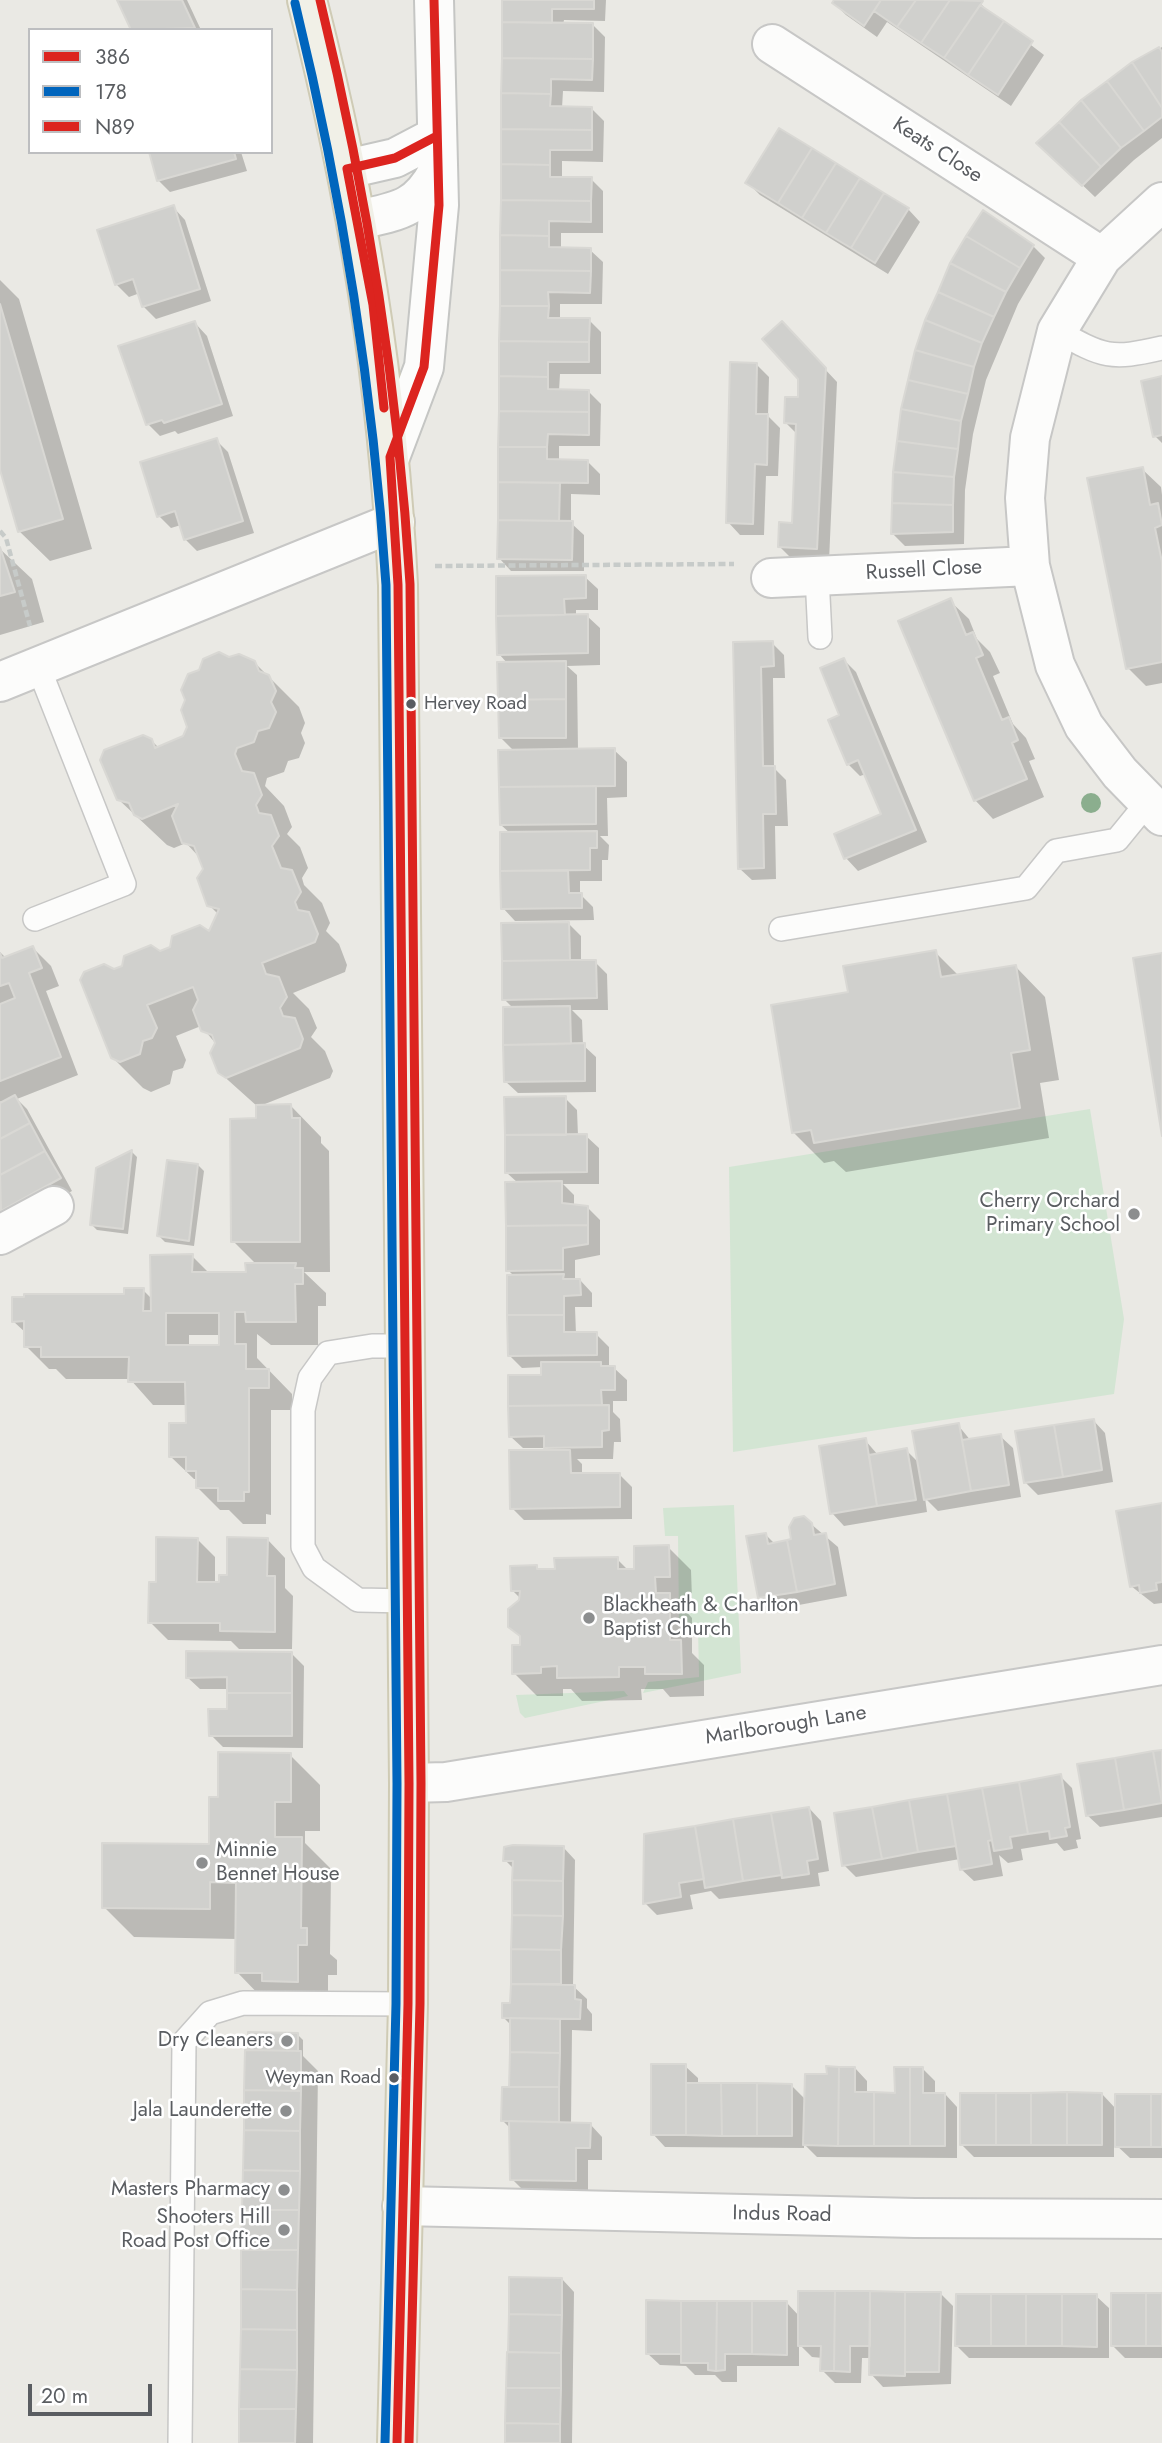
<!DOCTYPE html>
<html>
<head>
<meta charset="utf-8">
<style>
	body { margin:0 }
	#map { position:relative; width:1162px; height:2443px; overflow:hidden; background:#eae9e4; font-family:Jost,sans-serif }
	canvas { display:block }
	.legend { position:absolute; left:28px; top:28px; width:245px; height:126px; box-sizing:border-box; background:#fff; border:2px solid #bdbec0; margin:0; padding:9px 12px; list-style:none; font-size:21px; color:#5a5d61 }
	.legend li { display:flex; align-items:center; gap:14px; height:35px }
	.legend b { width:35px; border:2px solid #bdbec0 }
	.scale { position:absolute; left:28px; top:2384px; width:124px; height:32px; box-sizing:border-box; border:4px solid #5a5d61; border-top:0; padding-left:9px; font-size:21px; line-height:24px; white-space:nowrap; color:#5a5d61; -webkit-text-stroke:5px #fff; paint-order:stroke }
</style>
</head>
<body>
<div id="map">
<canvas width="1162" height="2443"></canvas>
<ul class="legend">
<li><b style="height:9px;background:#dc241f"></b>386</li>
<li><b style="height:9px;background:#0065bd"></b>178</li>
<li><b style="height:9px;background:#dc241f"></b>N89</li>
</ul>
<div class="scale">20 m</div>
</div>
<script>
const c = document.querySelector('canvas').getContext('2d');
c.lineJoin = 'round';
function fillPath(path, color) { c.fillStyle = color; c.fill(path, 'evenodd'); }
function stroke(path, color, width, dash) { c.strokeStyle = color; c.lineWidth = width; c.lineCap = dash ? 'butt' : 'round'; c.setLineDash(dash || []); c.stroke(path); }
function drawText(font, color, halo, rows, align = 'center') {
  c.font = font + ' Jost,sans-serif'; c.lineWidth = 5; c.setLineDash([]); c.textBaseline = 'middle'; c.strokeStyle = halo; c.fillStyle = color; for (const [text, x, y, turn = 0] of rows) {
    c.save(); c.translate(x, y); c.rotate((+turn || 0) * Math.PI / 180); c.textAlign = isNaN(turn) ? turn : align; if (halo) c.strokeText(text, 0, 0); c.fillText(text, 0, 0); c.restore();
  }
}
fillPath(new Path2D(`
	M1090,1109L1124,1319L1114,1394L733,1452L729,1167Z
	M734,1505L741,1673L643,1693L648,1682L699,1677L698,1626H679L678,1536H665L663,1508Z
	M624,1691L628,1696L525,1718L520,1713L516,1695Z`), '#d3e5d3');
fillPath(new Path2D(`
	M119,0H187L201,30H133Z
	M504,0H606L605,21L564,20L563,25H593L605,37L604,92L563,91L562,108L592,109L604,121L603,162L562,161V179H591L603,191V233H561V249L590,250L603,262L602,304H560V320H589L601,332V374H560L559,391H588L601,404L600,446H559V461L588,462L600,474V495L571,494V523L584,535V571H511L499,558Z
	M836,0H977L993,16L1044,55L1011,106L887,22L877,37L846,15L834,3Z
	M1162,47V138L1134,160L1095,197L1051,155L1133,64Z
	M151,152H241L247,171L170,192L158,180Z
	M748,183L908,209L920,222L888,274L760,195Z
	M173,207L185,220L211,301L156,319L144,307L140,293L129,297L117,285L99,231Z
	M1033,246L1045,258L1018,304L986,380L973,434L965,490L964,544L905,546L893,534L894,472Z
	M0,280L19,299L92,549L50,561L19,531L0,464Z
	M195,323L207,336L233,416L178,434L175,431L160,436L148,424Z
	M794,336L837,382L829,561L792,559L780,547L794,524L798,435L786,423L799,399Z
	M756,364L769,377L768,416L780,428L778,476H766L764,535H740L728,522Z
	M1162,378V443L1155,436Z
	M216,440L228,452L254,533L197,551L185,539L181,525L171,528L159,516Z
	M1142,469L1161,487L1162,495V683L1146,686L1128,668Z
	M0,549L32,579L44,622L0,635Z
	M585,577L598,589V610H576V616H587L600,628V665L567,666L577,675L578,750H614L627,762V797L607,798L608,836H600L609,845L608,860H602V881H580V894L593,907L594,920L515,921L503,908L511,834L501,825L514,751L500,737L508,664L499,654Z
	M950,601L969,619L977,639L990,652L1000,673L993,676L1013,724L1026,738L1035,759L1029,761L1044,797L993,819L975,800Z
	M772,643L784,655L785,678H773L774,768L786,780L788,826H775L776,879L752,880L739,868L735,644Z
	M229,659L254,662L299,707L305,723L301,733L305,743L299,758L288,761L284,772L267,778L265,786L284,806L292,827L287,834L300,847L308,868L302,878L304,885L322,903L330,923L326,931L339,944L347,965L345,972L293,993L309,1009L317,1028L311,1037L325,1051L333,1071L330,1078L260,1106H291L321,1137V1143L329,1151L330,1272H304L326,1293V1306H318V1345H271L257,1334V1358L292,1394V1410H271V1515L266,1514V1524H243L229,1510H220L197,1487L198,1479H194L170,1456L187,1425V1405H153L130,1379H66L56,1369H49L26,1346V1333L13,1321L143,1290L152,1299L192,1256L209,1273H248L257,1265L233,1241L258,1120V1107L219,1072L216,1044L201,1026L176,1036L186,1060L183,1068L173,1071L170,1084L151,1092L143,1088L112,1057L114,971L211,933L219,915L209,905L201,859L186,843L174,848L167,845L118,799L151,740L159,748L184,738ZM189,1335H221V1347H189Z
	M844,660L856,672L927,842L858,871L846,858L836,835L883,815L866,774L860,776L848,764L842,716Z
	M569,924L581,936V962H595L607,974L608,1010H572L582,1020L583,1045L596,1057V1092L518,1093L505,1081L514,1009L504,999Z
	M33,948L51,966L59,986L46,991L78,1075L17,1099L27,1109L72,1191L15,1222L0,1205V1105L3,1104L0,1101V952L6,958Z
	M935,952L959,976L1015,966L1045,997L1059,1080L1040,1083L1049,1138L846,1172L834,1161L824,1163L793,1132L850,994Z
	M565,1098L577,1110L578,1136H586L599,1148V1184H563L574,1195V1208H588L600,1220V1255L575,1260V1280H580L592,1293V1307H575L576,1334H596L609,1347V1368H614L627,1380V1401H613V1412L620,1419L621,1442H614L613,1459H577L582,1464V1475L619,1474L632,1487V1519L524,1520L512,1508L551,1452L547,1448H523L510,1436V1377H543V1367L522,1368L509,1355L514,1276L508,1270L518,1183L507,1173Z
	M132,1152L137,1157L128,1234L97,1230L91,1224L98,1169Z
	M198,1165L204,1171L194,1246L165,1242L159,1236Z
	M1093,1420L1105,1433L1113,1482L1038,1495L1025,1482Z
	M958,1425L971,1441L1000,1436L1013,1448L1021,1497L938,1511L925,1498L927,1512L844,1526L832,1513L865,1440L878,1455L906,1450L919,1463Z
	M1162,1505V1603L1154,1604L1131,1586Z
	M811,1524L838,1547L847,1596L772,1610L760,1597L765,1534L775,1544L793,1541Z
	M197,1539L215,1557V1584H220L267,1539L285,1558V1588L293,1596L292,1649H239L231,1641L168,1640L150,1622L158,1583Z
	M668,1547L691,1570L692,1599H678V1603L692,1618V1653L704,1665V1696L670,1697L663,1689H641L642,1700L582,1701L571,1689H563V1696H537L514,1673L522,1638L510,1626L522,1600L513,1591L557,1571L617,1559L628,1570H636Z
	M291,1653L304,1666L303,1748L223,1747L211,1735L229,1711L228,1689H200L187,1677Z
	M1162,1751V1817L1100,1827L1087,1815Z
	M290,1755L320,1785V1831H305V1843L331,1869L330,1954L337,1960V1975H328V2012L267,2003L237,1972V1939L134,1937L104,1907L210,1846L220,1799Z
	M1060,1776L1072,1788L1081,1839L1076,1840L1078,1848L1064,1851L1057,1843L1021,1849L1023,1860L1008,1863L999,1855L1003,1876L974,1881L961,1869L960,1859L856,1877L844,1865Z
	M809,1808L821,1821L829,1871L818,1873L820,1886L719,1899L711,1891L690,1895L693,1909L657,1915L645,1903L646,1836Z
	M563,1847L575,1860L573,1986L587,1999V2008L592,2014V2031L572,2030L571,2124H590L602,2137V2160H588V2192L524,2191L512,2179L510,2128L502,2120L511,2089L512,2026L503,2017L512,2005L514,1869L505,1860Z
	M250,2034H297L303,2040V2056L318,2071L313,2443H241Z
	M685,2066L698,2078V2085H791L806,2100L855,2068L867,2081V2094H896L923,2069L935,2081V2094H945L957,2107V2158L817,2157L804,2144V2148L665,2147L653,2134Z
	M1102,2094L1117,2110L1162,2095V2158H1130L1114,2143V2157H974L962,2145Z
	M511,2279H562L574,2292L572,2443H507Z
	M941,2294L953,2306L951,2384L883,2387L871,2374V2358H862L861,2383H835L822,2370L823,2358L812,2357L799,2344V2366H737V2382H722L715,2375H695L686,2366L660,2365L647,2353L787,2303L800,2317Z
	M1162,2295V2358H1125L1112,2345Z
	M1096,2296L1109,2308V2358H969L957,2346Z`), '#0003');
const building = new Path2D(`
	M117,0H182L195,28L131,30Z
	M502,0H594V9H552V23L502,22Z
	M834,0H881L864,26L832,3Z
	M881,0H916L897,27L874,11Z
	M916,0H950L921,43L897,27Z
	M950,0L983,1L944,58L921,43Z
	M980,5L1004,21L968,75L944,58Z
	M1004,21L1033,41L998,95L968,75Z
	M502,22L593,23V59L502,58Z
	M1159,47L1162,52V108L1132,62Z
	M502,58L593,59L592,80L551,79V94L501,93Z
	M1132,62L1162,108V117L1144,131L1107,81Z
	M1107,81L1144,131L1121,148L1081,100Z
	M501,93L551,94L550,106L592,107V130L501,129Z
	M1081,100L1121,148L1101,167L1059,122Z
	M1059,122L1101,167L1082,186L1036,143Z
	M779,128L812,148L778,203L745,183Z
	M501,129L592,130V150H550V165L501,164Z
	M812,148L836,163L802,218L778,203Z
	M149,152H234L236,159L157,181Z
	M836,163L860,178L826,233L802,218Z
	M501,164L550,165V177H592L591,201L501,200Z
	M860,178L884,193L851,248L826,233Z
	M884,193L909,208L875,263L851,248Z
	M501,200L591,201V222L549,221V236L500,235Z
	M174,205L200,289L142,307L133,279L115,285L97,230Z
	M983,210L1034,245L1020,268L966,236Z
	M500,235L549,236V247L591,248V271L500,270Z
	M966,236L1020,268L1006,292L950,263Z
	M950,263L1006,292L994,317L938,292Z
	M500,270L591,271L590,293L548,292L549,306H500Z
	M938,292L994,317L982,343L925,320Z
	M0,304L63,519L18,532L0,470Z
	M500,306H549L548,318H590L589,342L499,341Z
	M925,320L982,343L974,367L915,350Z
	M195,321L222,404L164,423L162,420L146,425L118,346Z
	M782,321L826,368L817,549L778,547L779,522L792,523L796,424L784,423L785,397H798V379L762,339Z
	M499,341L589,342V362H548V377L499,376Z
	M915,350L974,367L968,394L908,380Z
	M730,362L757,363L756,414H768L767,465L755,464L753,524L726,523Z
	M499,376L548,377V389L589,390V412L499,411Z
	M1162,376V435L1153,437L1141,381Z
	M908,380L968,394L961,421L901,409Z
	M901,409L961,421L958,449L897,441Z
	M499,411L589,412V435L548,434L547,447H498Z
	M217,438L243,521L184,540L175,511L157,517L140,462Z
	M897,441L958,449L954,477L893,472Z
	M498,447H547V459L588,460V483L498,482Z
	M1143,467L1150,505L1158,503L1162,525L1155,528L1162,562V662L1126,669L1087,478Z
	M893,472L954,477L953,505L892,503Z
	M498,482L560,483L559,521L498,520Z
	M892,503L953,505V532L891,534Z
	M498,520L573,521L572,560L497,559Z
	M0,547L15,592L0,596Z
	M586,575V598L564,599L565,615L496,616V576Z
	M951,598L966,635L973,632L983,655L976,658L1002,720L1009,717L1018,740L1012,743L1027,779L974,801L898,621Z
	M588,614V653L497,655L496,616Z
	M773,641L774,666L761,667L763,766H775L776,814H763L764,868L738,869L733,642Z
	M219,652L229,657L239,654L255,661L259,671L269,675L276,691L271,702L276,712L269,728L258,731L254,742L237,748L235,754L242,771L254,773L262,795L256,805L259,813L271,815L279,836L272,846L281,868L292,870L301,892L295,902L298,910L309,912L318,934L315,942L262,963L266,974L279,977L287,997L280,1008L283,1016L295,1018L303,1039L300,1048L226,1078L218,1073L210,1053L215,1043L212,1035L201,1031L193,1010L198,1000L193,987L147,1005L157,1028L152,1038L143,1041L140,1054L120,1062L111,1058L80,980L84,972L104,964L114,969L122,966L124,956L151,945L160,951L170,947L172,936L200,925L209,931L219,909L207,906L197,878L203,869L194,846L182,843L172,816L178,804L142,819L134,815L129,803L117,800L100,760L104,750L143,735L152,739L155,748L183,736L187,727L181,710L185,700L181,690L188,674L199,670L203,659Z
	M844,658L916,830L844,859L834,834L881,814L858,760L847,765L828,720L839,715L820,668Z
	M566,661V699L498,700L497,662Z
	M566,699V738H499L498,700Z
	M615,748V786L499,787L498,750Z
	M596,786V824L500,825L499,787Z
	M597,831V848H590V870L500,871V832Z
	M568,870L569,893H582V908L501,909L500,871Z
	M569,922L570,960L502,961L501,923Z
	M33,946L42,968L29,973L61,1057L0,1081V1004L15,998L9,983L0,986V953L2,958Z
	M936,950L941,977L1016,965L1030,1050L1011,1053L1020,1108L814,1143L811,1130L792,1133L771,1005L848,992L843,966Z
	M1162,953V1136L1133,958Z
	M570,960H596L597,998L502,1000V961Z
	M570,1006L571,1044L503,1045V1007Z
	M585,1043V1081L504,1082L503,1045Z
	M15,1095L30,1123L0,1139V1103Z
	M566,1096V1135H505L504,1097Z
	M291,1104L292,1118H300V1242H231L230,1119L256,1118V1105Z
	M30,1123L45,1151L0,1175V1139Z
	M587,1134V1172L505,1173V1135Z
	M132,1150L123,1229L90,1225L96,1168Z
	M45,1151L61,1178L1,1211L0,1175Z
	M167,1160L198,1164L189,1241L157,1236Z
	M562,1181V1203L588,1206V1225L506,1226L505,1182Z
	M588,1225V1244L563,1248V1270L506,1271V1226Z
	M193,1254L192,1272H246L245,1263H296L295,1268H303V1284H295L296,1322H246L245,1312H235V1344H246V1369H269V1388H249V1492H244V1501H218V1488H196V1471H186V1457H169V1423H186L185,1382H128L129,1357H41V1347H24V1321L12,1322V1297H24V1294H124V1288H144L143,1311H151L150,1255ZM166,1313H219V1345H166Z
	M564,1274L563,1279H580L581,1295L564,1296V1315H507V1275Z
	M507,1315H564V1332H597V1355L508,1356Z
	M541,1362H601V1366H615V1390H601L602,1405L508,1406V1375H541Z
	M609,1405V1430L602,1431V1447L544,1448V1436L509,1437L508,1406Z
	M1094,1419L1102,1470L1063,1477L1054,1425Z
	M959,1423L971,1491L924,1500L912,1431Z
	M1054,1425L1063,1477L1024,1483L1015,1431Z
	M1001,1434L1009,1485L971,1491L962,1440Z
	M866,1438L877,1506L830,1514L819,1446Z
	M907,1448L916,1500L877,1506L869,1455Z
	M509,1450H570L571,1473H620V1507L510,1509Z
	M1162,1503V1582L1156,1583L1157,1590L1140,1593L1139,1585L1130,1587L1116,1511Z
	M804,1516L812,1523L814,1535L826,1533L835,1584L797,1592L787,1540L791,1539L789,1527L794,1518Z
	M766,1533L768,1544L787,1540L797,1592L758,1598L746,1536Z
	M156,1537L198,1538L197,1582H219V1575H227V1537L268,1538L267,1576H275V1632L220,1631V1623H148L149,1582H156Z
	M669,1545L670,1577H655L656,1593H670V1640H681L682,1674H645V1667H619V1677L557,1678V1666L541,1667V1673L512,1674V1645H520V1636L508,1627V1609L519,1600L520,1591H511L510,1566L537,1565V1569H555L554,1558L618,1557V1569H634V1546Z
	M186,1651L292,1652V1693H227V1677L186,1678Z
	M227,1693H292V1736H209L208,1709H227Z
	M1162,1750V1803L1153,1751Z
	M1153,1751L1162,1803L1124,1810L1115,1758Z
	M218,1752L291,1753V1802H275V1837H302L301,1928H307V1945H298V1982L262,1981V1973H235L236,1883L210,1882V1909L102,1908V1843L209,1844V1797H218Z
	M1115,1758L1124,1810L1086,1816L1077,1764Z
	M1061,1774L1070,1827L1065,1828L1067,1836L1050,1839L1049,1831L1028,1834L1019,1782Z
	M1019,1782L1028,1834L1010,1837L1012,1848L994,1851L982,1788Z
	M982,1788L992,1840L988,1841L992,1864L960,1870L947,1794Z
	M947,1794L956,1846L918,1852L909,1800Z
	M909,1800L918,1852L882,1859L872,1807Z
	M809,1807L818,1859L807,1861L809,1874L782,1878L771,1813Z
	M872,1807L882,1859L842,1866L834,1813Z
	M771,1813L782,1875L743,1881L733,1819Z
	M733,1819L743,1881L705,1888L695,1826Z
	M695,1826L704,1879L679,1883L681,1897L643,1904L644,1834Z
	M513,1845L564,1846L563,1881L512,1880L513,1861H503L504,1847Z
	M512,1880L563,1881V1916L512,1915Z
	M512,1915L563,1916L561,1950L511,1949Z
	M511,1949L561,1950V1984H511Z
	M511,1984L575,1985V1999L581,2000L580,2019L502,2018V2003H510Z
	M510,2018L560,2019V2053L510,2052Z
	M248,2032L298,2033V2051L248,2050Z
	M245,2050L301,2051V2091L244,2090Z
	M510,2052L560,2053L559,2087H509Z
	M651,2064H686V2135H651Z
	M826,2066L839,2067L838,2146L803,2145L805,2074H827Z
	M839,2067H855V2092H874V2146H838Z
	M894,2067H910V2146H874V2092L895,2093Z
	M910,2067H923V2093H945V2146H910Z
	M686,2083H721L722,2136L686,2135Z
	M721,2083H757V2136H722Z
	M757,2083L792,2084V2136H757Z
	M502,2087H559V2122L501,2121Z
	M244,2090L301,2091L300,2131L244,2130Z
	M1067,2092V2145H1031V2093Z
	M1067,2092L1102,2093V2145H1067Z
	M960,2093H996V2145H960Z
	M996,2093H1031V2145H996Z
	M1115,2094H1151V2147H1115Z
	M1151,2094H1162V2147H1151Z
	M509,2121L591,2123L590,2148H576V2181L510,2180Z
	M244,2130L300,2131V2171L243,2170Z
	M243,2170L300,2171L299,2210H242Z
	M242,2210H299L298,2250H241Z
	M241,2250H298L297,2290L241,2289Z
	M509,2277L562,2278V2315L509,2314Z
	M241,2289L297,2290V2330L241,2329Z
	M798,2291H835L834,2371H820L821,2346H798Z
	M835,2291H870V2346H850V2372L834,2371Z
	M870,2291L905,2292V2376L869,2375Z
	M905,2292H941L939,2372H905Z
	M1111,2293H1146V2346H1111Z
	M1146,2293H1162V2346H1146Z
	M956,2294H991V2346H955Z
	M991,2294H1026V2346H991Z
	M1026,2294H1062V2346H1026Z
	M1062,2294H1097V2347L1062,2346Z
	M646,2300L681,2301V2354H646Z
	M681,2301H717L716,2371L708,2370V2363H681Z
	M717,2301H752V2354H725V2370L716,2371Z
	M752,2301H787V2355L752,2354Z
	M509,2314L562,2315L561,2353L508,2352Z
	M241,2329L297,2330V2370L240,2369Z
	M507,2352L561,2353V2388H506Z
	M240,2369L297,2370L296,2409H239Z
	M506,2388H561L560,2424L505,2423Z
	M239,2409H296L295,2443H239Z
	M505,2423L560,2424V2443H505Z`);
fillPath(building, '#d0d0cd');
stroke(building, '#d9d8d4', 2);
const lane = new Path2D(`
	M1057,331C1104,357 1110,360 1162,348
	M817,576L820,637
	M35,919L124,884L38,666
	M781,929L1026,888L1056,851L1117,840L1148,802
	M406,1346H372L328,1353L310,1378L303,1410V1547L314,1568L358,1600L408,1601
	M180,2443L184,2042L210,2013L243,2003L408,2004`);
const street = new Path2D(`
	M772,44L1102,257
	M1162,202L1102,257L1057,331L1030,438L1025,498L1030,566L1055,665L1084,726L1120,773L1162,816
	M771,578L1030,566
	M0,682L395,522
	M0,1235L54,1206
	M409,1783L446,1782L1162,1665
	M402,2206L915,2218L1162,2219`);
const secondary = new Path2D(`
	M347,169L395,158L435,137
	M358,220C397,211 417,210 437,173
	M390,457L424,367L439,205L434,0`);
const primary = new Path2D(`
	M307,0C357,195 388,383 398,585L409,1783L408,2004L397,2443`);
stroke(lane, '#c7c7c6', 26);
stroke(street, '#c7c7c6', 42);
stroke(secondary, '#c5c6c4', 42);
stroke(primary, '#cfcbb5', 42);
stroke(new Path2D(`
	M0,531L6,538L30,626
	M435,566L734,564`), '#c7cbc9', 4.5, [7, 3.5]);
stroke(lane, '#fcfcfb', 23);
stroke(street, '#fcfcfb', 38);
stroke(secondary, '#fcfcfb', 38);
stroke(primary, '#f1f0e7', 38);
stroke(new Path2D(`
	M384,408L373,305L347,169L395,158L435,137
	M397,2443L408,2004L409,1783L398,585L390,457L424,367L439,205L434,0`), '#dc241f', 9);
stroke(new Path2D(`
	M295,3C342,195 373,388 386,585L397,1783L396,2004L385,2443`), '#0065bd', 9);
stroke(new Path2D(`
	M320,0C367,193 398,386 410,584L421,1783L420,2004L409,2443`), '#dc241f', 9);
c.fillStyle = '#8bae8e';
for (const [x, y] of [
	[1091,803]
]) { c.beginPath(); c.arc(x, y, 10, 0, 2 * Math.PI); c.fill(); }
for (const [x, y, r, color] of [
	[411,704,6,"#5a5d61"],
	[1134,1214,7,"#8c8e8f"],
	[589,1618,7,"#8c8e8f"],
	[202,1863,7,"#8c8e8f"],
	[287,2041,7,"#8c8e8f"],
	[394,2078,6,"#5a5d61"],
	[286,2111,7,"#8c8e8f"],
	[284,2190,7,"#8c8e8f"],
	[284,2230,7,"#8c8e8f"]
]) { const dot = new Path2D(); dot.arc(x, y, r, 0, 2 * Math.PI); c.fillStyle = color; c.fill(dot); stroke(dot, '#fff', 2.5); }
drawText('19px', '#5a5d61', '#fff', [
	["Hervey Road",424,704],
	["Weyman Road",381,2078,"right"]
], 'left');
drawText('21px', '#5a5d61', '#fff', [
	["Keats Close",937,151,33],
	["Russell Close",924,571,-3],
	["Marlborough Lane",786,1726,-9],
	["Indus Road",782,2215,1]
]);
drawText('21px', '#5a5d61', '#fff', [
	["Cherry Orchard",1120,1202],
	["Primary School",1120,1226],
	["Blackheath & Charlton",603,1606,"left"],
	["Baptist Church",603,1630,"left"],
	["Minnie",216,1851,"left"],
	["Bennet House",216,1875,"left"],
	["Dry Cleaners",273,2041],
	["Jala Launderette",272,2111],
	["Masters Pharmacy",270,2190],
	["Shooters Hill",270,2218],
	["Road Post Office",270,2242]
], 'right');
</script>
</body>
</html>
